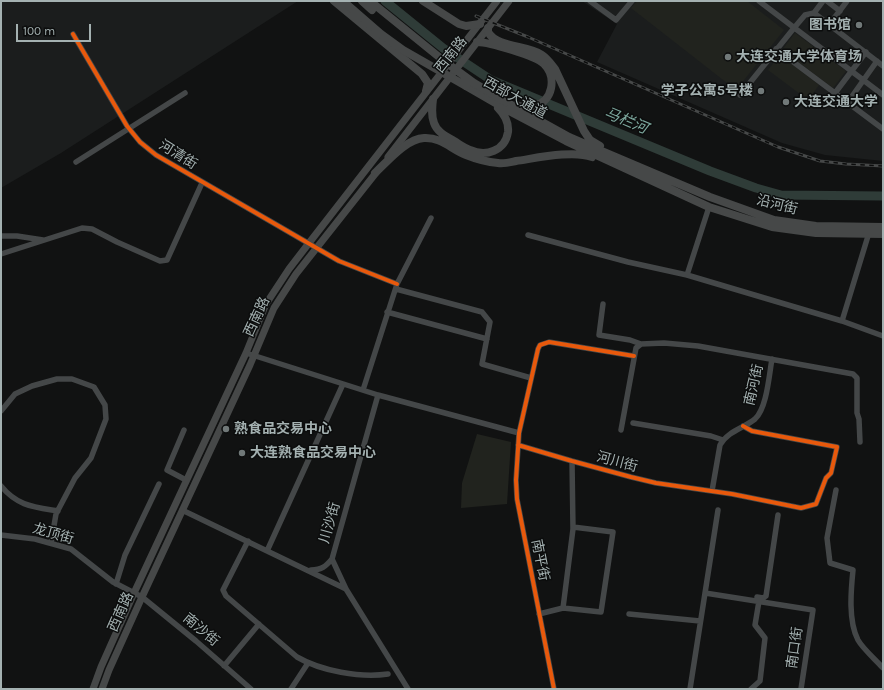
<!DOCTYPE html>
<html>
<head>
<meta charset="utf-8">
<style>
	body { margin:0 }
	#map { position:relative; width:884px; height:690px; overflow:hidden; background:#111212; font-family:Karla,sans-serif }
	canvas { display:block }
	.frame { position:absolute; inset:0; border:2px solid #a4b1b1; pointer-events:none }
	.scale { position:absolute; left:16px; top:24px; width:75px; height:18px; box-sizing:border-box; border:2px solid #a4b1b1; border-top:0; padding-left:5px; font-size:12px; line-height:14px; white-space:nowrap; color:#a4b1b1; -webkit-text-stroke:3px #0c0d0d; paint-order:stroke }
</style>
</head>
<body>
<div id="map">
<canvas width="884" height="690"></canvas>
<div class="frame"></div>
<div class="scale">100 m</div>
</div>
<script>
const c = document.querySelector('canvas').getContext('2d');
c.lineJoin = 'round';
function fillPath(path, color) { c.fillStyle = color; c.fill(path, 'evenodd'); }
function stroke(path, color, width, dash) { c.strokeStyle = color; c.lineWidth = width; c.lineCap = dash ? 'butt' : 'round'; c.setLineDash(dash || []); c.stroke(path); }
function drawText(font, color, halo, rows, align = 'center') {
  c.font = font + ' Karla,"Noto Sans SC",sans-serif'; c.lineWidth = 3; c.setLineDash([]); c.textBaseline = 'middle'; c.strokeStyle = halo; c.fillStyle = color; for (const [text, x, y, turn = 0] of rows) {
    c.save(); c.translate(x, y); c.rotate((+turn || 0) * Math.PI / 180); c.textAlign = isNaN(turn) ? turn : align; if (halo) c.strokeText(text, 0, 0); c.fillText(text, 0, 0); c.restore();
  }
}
fillPath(new Path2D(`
	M1,1H298L61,153L1,188Z
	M582,1H883V161L825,155L782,143L597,62L617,24Z`), '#1b1d1d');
fillPath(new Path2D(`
	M637,1H747L784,30L736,90L631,8Z
	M795,33L846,71L833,88L782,50Z
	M780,55L819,85L808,100L768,70Z
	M477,434L511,442L507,504L461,508L462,483Z`), '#21231e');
stroke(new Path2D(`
	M385,1L443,48L491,80L710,171L756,188L781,195L883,196`), '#2f3c38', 9);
stroke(new Path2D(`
	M590,1L616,20L632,1
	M759,1L883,95
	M827,1L840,11
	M814,13L883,66
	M829,25L847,1
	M73,34L127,126L140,142L156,155L339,261L397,284
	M776,49L883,129
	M835,93L866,52
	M740,95L794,28L805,15L814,13L823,1
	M848,102L877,61
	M76,162L185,93
	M528,235L628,262L687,275L709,207
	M1,236H17L43,240
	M1,254L82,228L92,229L117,242L160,261L167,260L202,183
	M687,275L842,321L883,336
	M396,289L482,312L490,322L482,364L531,378
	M603,304L599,335L630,340L641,344
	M387,312L487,339
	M842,321L868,236
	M246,353L378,395L519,433
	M363,390L397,284L431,218
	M378,395L332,559L346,589L408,689
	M1,411L15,394L32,386L57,379H72L94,387L105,405L106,419L91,458L75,478L56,514L51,543
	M633,423L711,436L723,440
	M184,430L167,470L186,480
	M621,430L636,348L641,344L664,343L698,346L853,374L857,378V413L859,419L860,442
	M518,445L572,461L631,477L656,483L732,494L801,508L816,504L826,478L831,473L837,447L752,431L743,426
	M1,486C17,506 34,507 58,511
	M836,490L827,538L830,563L853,570C851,590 848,621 858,640C863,649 876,660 883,668
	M712,491L720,445C728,431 744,428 755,419C767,408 769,375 772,359
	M182,510L346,589
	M1,535L35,539L71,549L113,582L142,597L196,641L251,689
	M248,541L223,590L226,596L297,657C321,671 360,678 388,674
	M267,551L343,384
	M311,570C322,570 326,566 332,559
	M116,584L125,555L159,484
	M705,593L813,610L801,689
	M757,597L763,598L766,596L778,515
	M563,608L573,529L572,461
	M539,614L563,608L601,612L613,532L573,527
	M629,614L700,621
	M224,666L259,624
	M291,689L308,663
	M554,689L517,499L516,480L519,433L538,349L540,345L549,342L634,356
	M690,689L718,510
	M751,689L760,681L765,638L755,625L759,601`), '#444748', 5.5);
stroke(new Path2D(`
	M388,157L509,1
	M93,689L101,667L134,593L246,353L266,304L289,269L309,243L497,1
	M102,689L109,670L142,597L250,365L274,308L296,274L379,169`), '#464848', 7);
stroke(new Path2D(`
	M334,1L422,74L428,83L426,91
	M423,1L459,24L466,26L480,24
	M488,28V32C497,48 528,45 542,55C548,59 551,64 555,69L584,131L590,140L600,146
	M477,42C489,42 536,56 544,64C557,77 553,102 534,106C528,108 522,107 516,105
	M466,86L511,112L566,141L709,207L772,227L816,233L883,234
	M433,99C432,107 431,115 434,123C437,132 446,136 454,141C459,144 464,148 470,150C486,157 505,151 508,132C509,122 505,115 498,108
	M506,102L569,137L592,147L710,197L774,220L816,226L883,227
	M375,173C388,161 406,139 424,138C441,137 451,149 466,155C476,159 487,162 498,163C504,164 511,162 516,161C537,158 573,150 592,157`), '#464848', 8);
const rail = new Path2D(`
	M476,16L528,37L778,147L820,161L846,164L883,166`);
stroke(rail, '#464848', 3);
stroke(rail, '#0c0d0d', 1.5, [4.5]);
stroke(new Path2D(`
	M343,1L381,34L403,50L466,86
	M362,1L372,10
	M370,1L444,61L474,83L506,102`), '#464848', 8);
stroke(new Path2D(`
	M73,34L127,126L140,142L156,155L339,261L397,284
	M518,445L572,461L631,477L656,483L732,494L801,508L816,504L826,478L831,473L837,447L752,431L743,426
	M554,689L517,499L516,480L519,433L538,349L540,345L549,342L634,356`), '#e8590c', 4);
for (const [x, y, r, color] of [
	[859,25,4,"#717979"],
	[728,57,4,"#717979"],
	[761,91,4,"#717979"],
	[786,102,4,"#717979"],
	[226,429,4,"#717979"],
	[242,453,4,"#717979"]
]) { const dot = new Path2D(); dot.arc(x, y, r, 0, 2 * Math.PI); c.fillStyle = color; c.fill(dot); stroke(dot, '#0c0d0d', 1.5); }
drawText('bold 14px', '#a4b1b1', '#0c0d0d', [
	["图书馆",851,25,"right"],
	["大连交通大学体育场",736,57],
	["学子公寓5号楼",753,91,"right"],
	["大连交通大学",794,102],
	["熟食品交易中心",234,429],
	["大连熟食品交易中心",250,453]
], 'left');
drawText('14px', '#a4b1b1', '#0c0d0d', [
	["西南路",451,55,-51],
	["西部大通道",515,98,29],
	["河清街",178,155,32],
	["沿河街",777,205,14],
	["西南路",257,317,-65],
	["南河街",754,385,-77],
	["河川街",617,462,15],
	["川沙街",330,523,-74],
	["龙顶街",53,534,16],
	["南平街",540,560,79],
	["西南路",121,612,-66],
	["南沙街",201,630,40],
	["南口街",795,648,-82]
]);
drawText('italic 15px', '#7ea99f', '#0c0d0d', [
	["马栏河",626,121,23]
]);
</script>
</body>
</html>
